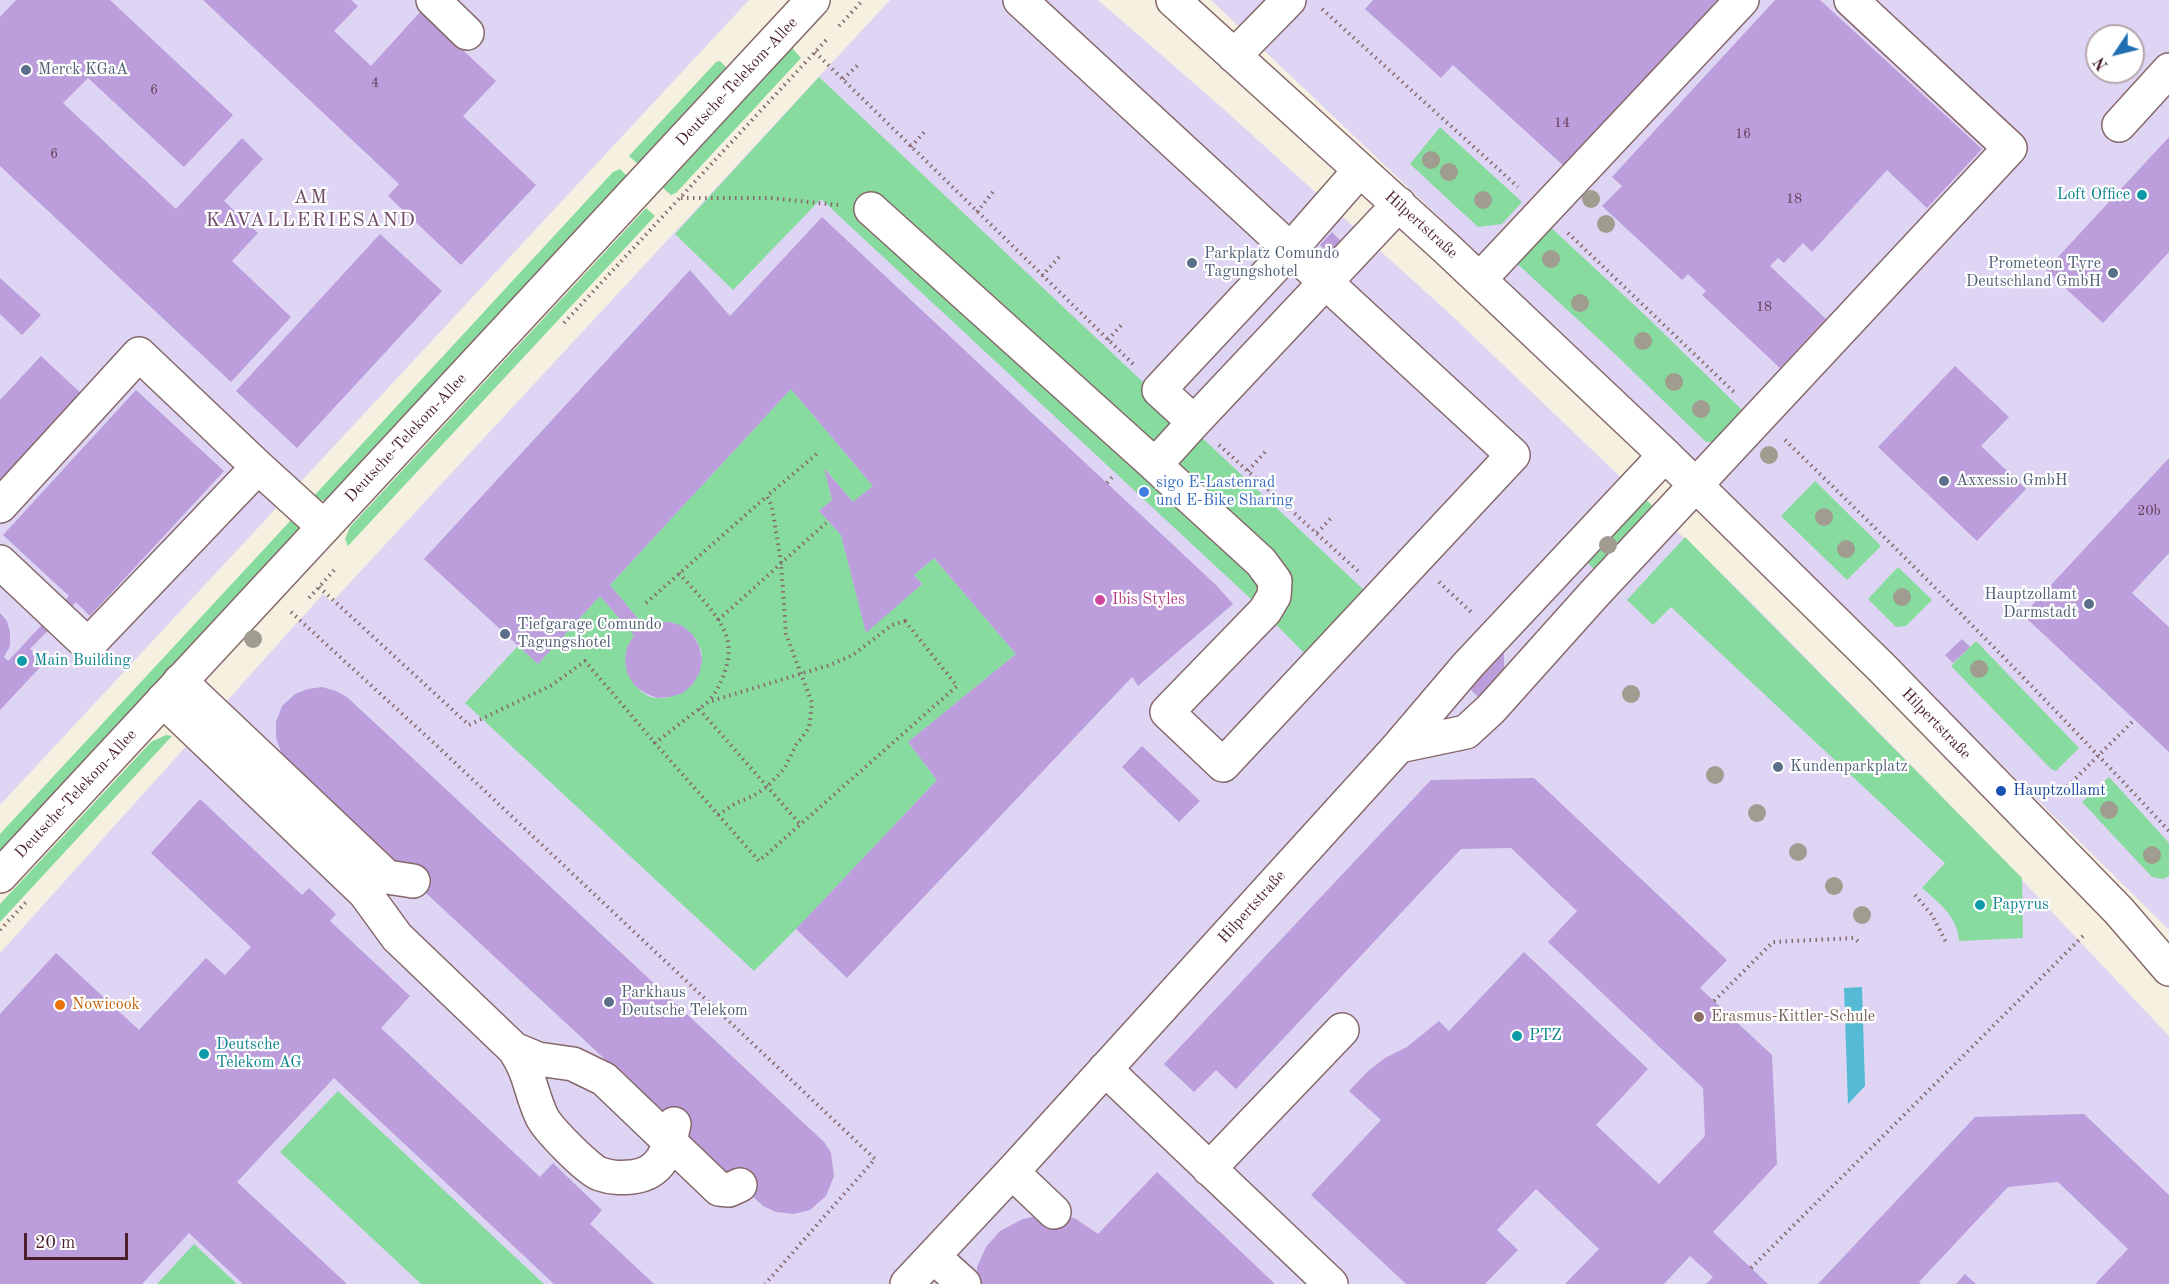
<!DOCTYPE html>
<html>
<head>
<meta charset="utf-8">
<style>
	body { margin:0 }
	#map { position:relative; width:2169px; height:1284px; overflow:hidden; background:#f5f0e0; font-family:"Old Standard TT",serif }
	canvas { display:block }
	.north { position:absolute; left:2085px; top:24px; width:60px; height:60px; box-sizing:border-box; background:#fff; border:2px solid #b7a5aa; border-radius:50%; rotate:235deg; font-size:16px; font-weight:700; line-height:24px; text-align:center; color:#4a1f2b }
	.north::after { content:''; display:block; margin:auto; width:21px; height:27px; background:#1f6fb2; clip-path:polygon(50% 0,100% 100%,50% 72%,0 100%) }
	.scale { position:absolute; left:24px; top:1233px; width:104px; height:27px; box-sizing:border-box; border:3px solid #4a1f2b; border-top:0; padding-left:8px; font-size:18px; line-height:21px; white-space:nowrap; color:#4a1f2b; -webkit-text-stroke:4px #fff; paint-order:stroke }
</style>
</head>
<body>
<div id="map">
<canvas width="2169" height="1284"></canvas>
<div class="north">N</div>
<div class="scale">20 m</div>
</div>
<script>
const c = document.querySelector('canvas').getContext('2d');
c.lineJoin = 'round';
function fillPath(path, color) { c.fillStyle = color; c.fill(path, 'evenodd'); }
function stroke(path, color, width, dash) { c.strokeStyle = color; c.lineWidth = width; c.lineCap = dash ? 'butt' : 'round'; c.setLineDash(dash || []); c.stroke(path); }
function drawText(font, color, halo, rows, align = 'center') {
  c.font = font + ' "Old Standard TT",serif'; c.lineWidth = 4.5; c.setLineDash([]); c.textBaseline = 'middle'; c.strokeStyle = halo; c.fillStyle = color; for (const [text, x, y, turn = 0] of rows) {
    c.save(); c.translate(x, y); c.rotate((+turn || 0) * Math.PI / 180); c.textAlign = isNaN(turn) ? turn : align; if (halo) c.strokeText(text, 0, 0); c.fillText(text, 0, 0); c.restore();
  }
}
fillPath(new Path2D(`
	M0,0H749L0,805Z
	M890,0H1098L1218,104L1449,313L1750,601L1968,823L2169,1036V1284H0V953L323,594L332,602Z
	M1211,0H2169V930L1661,428ZM2097,36H2133V72H2097Z`), '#ded5f5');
fillPath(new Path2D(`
	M792,48L801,58L676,193L671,195L663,188Z
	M720,61L727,68L638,164L629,156L716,62Z
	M819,77L1367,593L1304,653L1252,600L821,199L733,290L675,234Z
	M1440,127L1522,202L1502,224L1478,227L1410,164Z
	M620,169L627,176L329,498L319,502L313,497L613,172Z
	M646,208L655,216L348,546L345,539L350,527Z
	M1544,221L1646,316L1745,413L1717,442H1706L1614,353L1511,258Z
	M791,389L873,486L853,502L825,469L832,500L819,511L841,535L866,632L922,584L914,575L934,558L1016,654L908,742L937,780L796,929L754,971L465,703L518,646L538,664L600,596L634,635C625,650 624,658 630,674C651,733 736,671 687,630C674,619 659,621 644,626L610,585Z
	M1815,481L1881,546L1847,580L1781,516Z
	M1642,496L1657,510L1597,572L1582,557Z
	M292,519L302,525L299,530L0,852V834Z
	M1685,537L2022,878L2023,938L1959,941C1958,917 1939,903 1922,888L1945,863L1671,607L1653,625L1627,600Z
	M1898,567L1932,600L1906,626L1896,627L1868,599Z
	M1976,641L2079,748L2056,771L2051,769L1951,666Z
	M166,735L172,736L0,922V904L151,742Z
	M2109,777L2169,843V876L2163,879L2152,877L2082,802Z
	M338,1091L544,1284H421L280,1152Z
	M194,1244L237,1284H157Z`), '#87db9e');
fillPath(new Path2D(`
	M1862,987L1865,1086L1848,1104L1844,988Z`), '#55bad3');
fillPath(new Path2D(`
	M16,0H110L233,115L184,167L88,78L63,103L176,209L242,138L263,159L224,201L258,233L232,261L291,317L231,382L0,166V17Z
	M203,0H351L358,6L334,31L371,66L421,11L496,81L463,116L536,185L461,265L388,196L399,184Z
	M1373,0H1717L1566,168L1453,65L1441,78L1365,9Z
	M1775,0H1820L1982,149L1927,208L1887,170L1812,252L1803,243L1784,263L1778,258L1770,266L1826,319L1780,368L1702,295L1706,291L1688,274L1682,280L1602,206L1622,186L1612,177Z
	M2169,137V252L2103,323L2046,270Z
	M822,217L1216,585L1233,604L1138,686L1132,677L847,978L796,929L937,780L908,742L1016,654L934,558L914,575L922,584L866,633L841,535L819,511L832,500L824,468L853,502L873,486L791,389L610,585L644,626L656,622H670L683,626L693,635L699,646L702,660L700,672L693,684L683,693L670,697L657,698L645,693L634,685L627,673L625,660L627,647L634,635L600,596L538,664L424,559L690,270L730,316Z
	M1332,232L1341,241L1329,254L1320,245Z
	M380,234L442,291L297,448L236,391Z
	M0,278L41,315L22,335L0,314Z
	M41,356L86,398L0,492V400Z
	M1955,366L2009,417L1981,446L2026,489L1977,541L1878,447Z
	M136,390L224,471L90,616L76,602L30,649L45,662L0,710V613L7,621L10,632V646L4,657L8,661L69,596L3,535Z
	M2169,458V553L2132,593L2169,627V752L2023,615Z
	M1962,639L1970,647L1953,663L1945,655Z
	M1504,647V679L1482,701L1466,685Z
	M322,687L336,691L347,697L824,1142L831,1153L834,1176L826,1196L810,1210L794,1214L776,1212L763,1206L413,881L290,763L281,752L276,738V722L282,706L295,694L308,689Z
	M1142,746L1200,801L1179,822L1122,767Z
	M1534,778L1727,960L1700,988L1772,1055L1777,1164L1713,1232L1768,1284H1706L1713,1277L1690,1256L1664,1284H1565L1599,1249L1536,1189L1497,1230L1518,1250L1485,1284H1406L1311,1195L1381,1120L1349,1091L1368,1071L1385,1058L1407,1047L1439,1021L1449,1031L1524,952L1648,1069L1596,1125L1659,1184L1705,1136L1703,1088L1548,942L1577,911L1511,848L1461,849L1236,1089L1216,1070L1194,1092L1164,1064L1431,780Z
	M200,799L302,895L309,888L336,914L330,921L410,996L381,1028L540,1177L553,1163L602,1210L590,1224L654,1284H554L334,1078L237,1182L347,1284H243L189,1233L142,1284H0V1014L56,953L139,1030L206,958L225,975L251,947L151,853Z
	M2084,1114L2169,1195V1284H2097L2096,1283L2128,1249L2058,1182L2008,1187L1919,1282L1921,1284H1818L1975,1117Z
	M1157,1172L1275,1284H977V1267L986,1247L1000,1231L1023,1219L1054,1212L1076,1219L1098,1234Z
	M1965,1274L1976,1284H1956Z`), '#bb9edb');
const minor = new Path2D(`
	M433,0L467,33
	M1020,0L1513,455L1223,765L1167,712L1265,611L1274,596L1275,581L1261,562L1155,465L1194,422
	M1173,0L1446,248L1665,455L1883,669L2119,911L2169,969
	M1234,56L1289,0
	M2119,125L2169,70
	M1360,170L1290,250L1159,390L1194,422L1399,204
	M871,209L1155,465
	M1480,279L1742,0
	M0,506L139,354L258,467
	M0,562L88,645L258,467L324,527
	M180,681L387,877L413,881
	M163,700L365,893L397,937L514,1049C531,1074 530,1092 542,1117C548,1129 588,1170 600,1174C612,1178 620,1178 632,1177C662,1174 669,1149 674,1124
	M1399,746L1466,732L1491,709L1595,593L2010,148L1851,0
	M514,1049L538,1059L573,1064L604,1079L719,1189L729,1190L740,1185
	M1105,1069L1331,1284
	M1209,1169L1342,1030
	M1012,1172L1054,1212
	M934,1257L964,1284
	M907,1284L1012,1172L1399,746L1468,665L1665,455`);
const major = new Path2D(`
	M0,876L813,0`);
stroke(minor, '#86686a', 36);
stroke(major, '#86686a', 36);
stroke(new Path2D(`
	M1322,9L1518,187
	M839,26L863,0
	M815,52L1135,366
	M843,79L859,64
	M911,147L926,130
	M681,198H771L838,205
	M977,212L993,192
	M1568,233L1736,394
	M1042,276L1059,257
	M564,323L828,38
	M1108,340L1124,322
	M1785,440C1916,567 2045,697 2169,831
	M1219,445L1358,571
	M1248,471L1265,452
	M1107,483L1115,474
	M1317,533L1333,516
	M679,573C694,591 715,610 725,632C735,653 723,684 709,701
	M1439,582L1471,612
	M319,587L469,725L552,685L585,661L655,743
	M309,598L336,568
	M646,603L767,496
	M291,612L435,744L875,1159L765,1284
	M718,620L826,523
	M905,621L957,686L759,861L655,743L708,702L830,665L853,655L892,625Z
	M699,709L800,824
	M2063,791L2134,720
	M718,815L736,803L753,796L767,787L784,769L796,745L809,728L812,703L786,634L781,562L772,507L767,496L819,452
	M1915,895L1932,915L1946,942
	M0,930L28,900
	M1714,1001L1773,942L1854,938L1861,944
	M1751,1268L2085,934`), '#86686a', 4, [1.5, 4.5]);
stroke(minor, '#fff', 33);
stroke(major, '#fff', 33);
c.fillStyle = '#a19c90';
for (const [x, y] of [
	[1431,160],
	[1449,172],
	[1591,199],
	[1483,200],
	[1606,224],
	[1551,259],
	[1580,303],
	[1643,341],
	[1674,382],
	[1701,409],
	[1769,455],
	[1824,517],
	[1608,545],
	[1846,549],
	[1902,597],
	[253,639],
	[1979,669],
	[1631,694],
	[1715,775],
	[2109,810],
	[1757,813],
	[1798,852],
	[2152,855],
	[1834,886],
	[1862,915]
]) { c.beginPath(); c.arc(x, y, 9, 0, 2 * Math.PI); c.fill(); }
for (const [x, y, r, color] of [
	[26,70,6,"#5c6f8a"],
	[2142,195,6,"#0f9aa8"],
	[1192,263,6,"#5c6f8a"],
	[2113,273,6,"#5c6f8a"],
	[1944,481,6,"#5c6f8a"],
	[1144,492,6,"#3f7fe0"],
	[1100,600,6,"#d1479c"],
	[2089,604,6,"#5c6f8a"],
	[505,634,6,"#5c6f8a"],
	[22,661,6,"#0f9aa8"],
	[1778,767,6,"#5c6f8a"],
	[2001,791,6,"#1a4fb4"],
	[1980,905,6,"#0f9aa8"],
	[609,1002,6,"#5c6f8a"],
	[60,1005,6,"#e8710a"],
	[1699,1017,6,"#8d6e63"],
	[1517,1036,6,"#0f9aa8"],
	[204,1054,6,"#0f9aa8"]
]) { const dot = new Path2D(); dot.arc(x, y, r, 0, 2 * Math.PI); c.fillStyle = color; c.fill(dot); stroke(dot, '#fff', 2); }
drawText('14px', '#663f57', null, [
	["4",375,83],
	["6",154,90],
	["14",1562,123],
	["16",1743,134],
	["6",54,154],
	["18",1794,199],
	["18",1764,307],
	["20b",2149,511]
]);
drawText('16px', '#4e5e75', '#fff', [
	["Merck KGaA",38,70],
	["Parkplatz Comundo",1204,254],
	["Tagungshotel",1204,272],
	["Prometeon Tyre",2101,264,"right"],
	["Deutschland GmbH",2101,282,"right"],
	["Axxessio GmbH",1956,481],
	["Hauptzollamt",2077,595,"right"],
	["Darmstadt",2077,613,"right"],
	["Tiefgarage Comundo",517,625],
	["Tagungshotel",517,643],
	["Kundenparkplatz",1790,767],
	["Parkhaus",621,993],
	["Deutsche Telekom",621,1011]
], 'left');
drawText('16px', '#4a1f2b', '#fff', [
	["Deutsche-Telekom-Allee",737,82,-47],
	["Hilpertstraße",1421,225,42],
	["Deutsche-Telekom-Allee",406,438,-47],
	["Hilpertstraße",1936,724,46],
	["Deutsche-Telekom-Allee",76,794,-47],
	["Hilpertstraße",1252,907,-48]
]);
drawText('16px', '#0d838f', '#fff', [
	["Loft Office",2130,195,"right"],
	["Main Building",34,661],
	["Papyrus",1992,905],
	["PTZ",1529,1036],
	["Deutsche",216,1045],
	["Telekom AG",216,1063]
], 'left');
drawText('16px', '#366cbe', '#fff', [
	["sigo E-Lastenrad",1156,483],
	["und E-Bike Sharing",1156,501]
], 'left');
drawText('16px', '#b23c85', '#fff', [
	["Ibis Styles",1112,600]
], 'left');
drawText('16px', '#164399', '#fff', [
	["Hauptzollamt",2013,791]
], 'left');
drawText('16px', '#c56008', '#fff', [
	["Nowicook",72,1005]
], 'left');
drawText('16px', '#785e54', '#fff', [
	["Erasmus-Kittler-Schule",1711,1017]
], 'left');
c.letterSpacing = '1.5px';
drawText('20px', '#724b69', '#fff', [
	["AM",311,198],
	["KAVALLERIESAND",311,221]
]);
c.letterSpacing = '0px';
</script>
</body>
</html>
